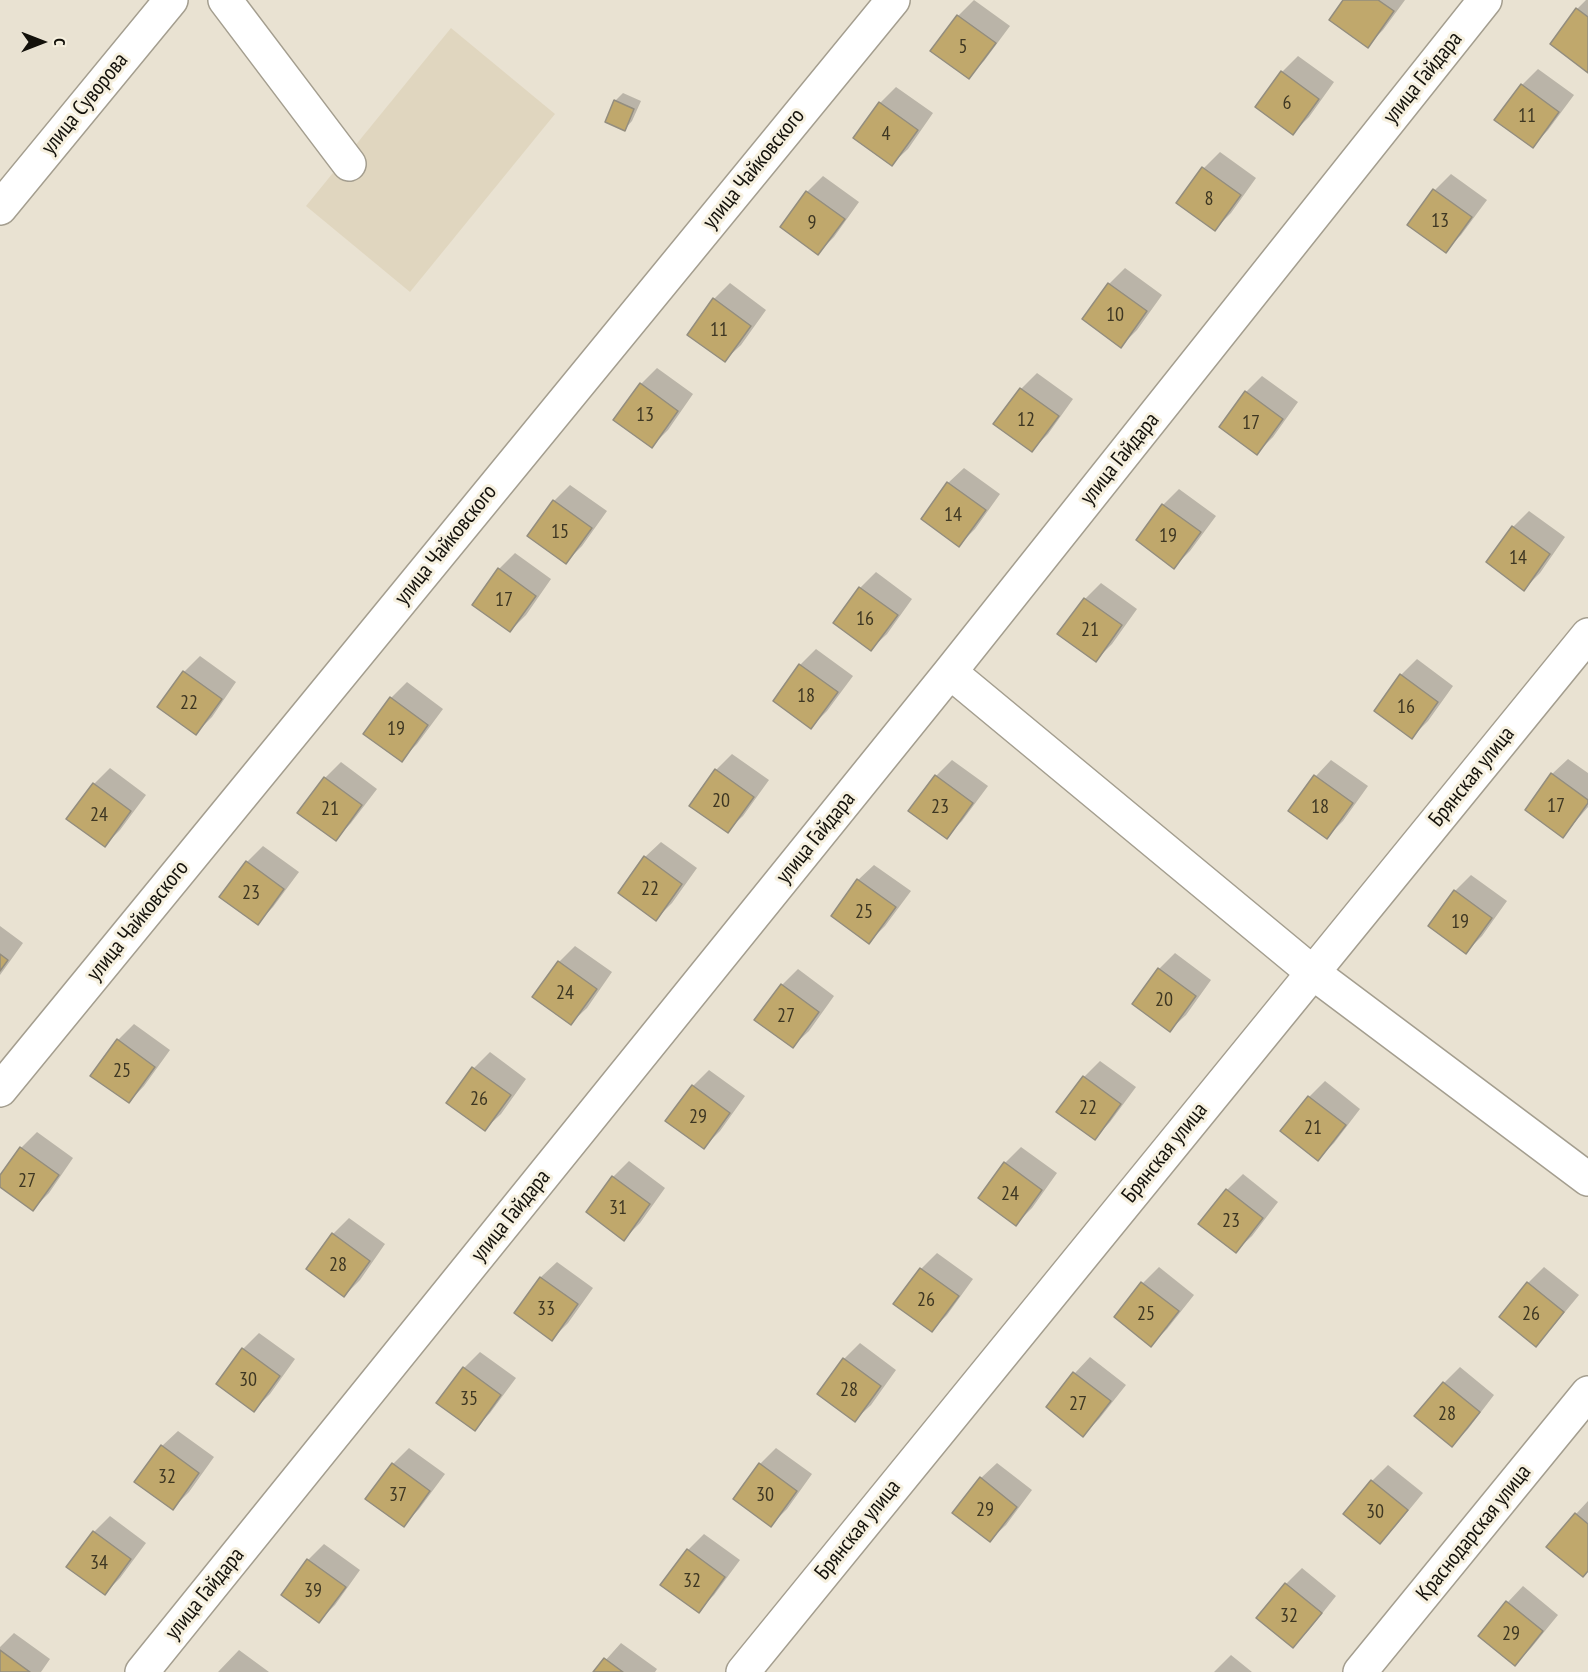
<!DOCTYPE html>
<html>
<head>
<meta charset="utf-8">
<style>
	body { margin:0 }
	#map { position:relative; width:1588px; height:1672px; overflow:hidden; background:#e9e2d2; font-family:"PT Sans Narrow",sans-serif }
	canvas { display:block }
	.north { position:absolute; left:12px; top:12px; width:60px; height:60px; -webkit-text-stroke:4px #f6f0df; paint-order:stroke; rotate:90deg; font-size:16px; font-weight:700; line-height:24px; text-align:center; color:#13110b }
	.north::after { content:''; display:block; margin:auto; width:21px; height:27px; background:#13110b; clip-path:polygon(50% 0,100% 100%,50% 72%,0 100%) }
</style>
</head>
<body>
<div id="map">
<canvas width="1588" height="1672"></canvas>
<div class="north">С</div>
</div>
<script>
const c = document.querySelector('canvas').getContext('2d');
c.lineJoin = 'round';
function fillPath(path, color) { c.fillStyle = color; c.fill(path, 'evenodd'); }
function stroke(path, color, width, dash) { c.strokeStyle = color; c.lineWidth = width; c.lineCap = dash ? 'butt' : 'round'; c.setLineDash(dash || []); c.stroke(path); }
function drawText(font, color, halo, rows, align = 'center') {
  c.font = font + ' "PT Sans Narrow",sans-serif'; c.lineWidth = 6; c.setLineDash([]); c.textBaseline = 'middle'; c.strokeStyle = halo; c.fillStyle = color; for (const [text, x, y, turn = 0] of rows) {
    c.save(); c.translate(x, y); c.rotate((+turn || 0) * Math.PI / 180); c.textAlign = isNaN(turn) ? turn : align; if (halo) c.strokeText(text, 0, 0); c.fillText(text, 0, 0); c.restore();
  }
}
fillPath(new Path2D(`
	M451,28L555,114L410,292L306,206Z`), '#e0d6bf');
fillPath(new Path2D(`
	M974,0L1010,26L984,61L968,77L958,16Z
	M1345,0H1405L1383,30L1367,46Z
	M1586,0H1588V71L1577,9Z
	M1298,56L1334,82L1309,117L1293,133L1257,107L1282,72Z
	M1538,69L1574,95L1548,130L1533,146L1522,85Z
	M896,87L933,113L908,149L892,164L855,138L880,103Z
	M623,93L641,101L632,121L625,129L615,101Z
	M1220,152L1256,178L1231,213L1215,229L1178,203L1204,168Z
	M1451,174L1487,200L1461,235L1445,251L1409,224L1435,190Z
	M823,176L859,202L834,237L818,253L782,226L807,192Z
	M1125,268L1162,295L1137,330L1121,346L1109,284Z
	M730,283L766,310L741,345L725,360L714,299Z
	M657,368L693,394L668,430L652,446L641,384Z
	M1037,373L1073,399L1048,434L1032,450L1021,389Z
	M1262,376L1298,402L1273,437L1257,453L1221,427L1246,392Z
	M964,468L1000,494L975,529L959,545L948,483Z
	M570,485L607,511L582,546L566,562L529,536L554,501Z
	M1179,489L1216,516L1190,551L1174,567L1163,505Z
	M1529,511L1565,537L1540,573L1524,589L1513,527Z
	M515,553L551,579L526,615L510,631L499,569Z
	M876,572L912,599L887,634L871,649L860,588Z
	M1101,583L1137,609L1112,644L1096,660L1059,633L1085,599Z
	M816,649L853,676L827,711L811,727L800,665Z
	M200,656L236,682L212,717L196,733L159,707L184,672Z
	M1417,659L1453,686L1428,721L1412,737L1401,675Z
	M407,682L443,709L417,744L401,760L391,698Z
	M732,754L769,780L743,816L727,831L716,770Z
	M1568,759L1588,773V807L1563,836L1552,774Z
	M952,760L988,786L962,821L946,837L936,776Z
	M1331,760L1368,786L1343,821L1327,837L1290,811L1316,776Z
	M341,762L377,789L351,823L336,839L325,778Z
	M110,768L146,795L120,830L105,845L94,784Z
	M661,842L697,868L672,903L656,919L645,857Z
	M263,846L299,872L273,907L258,923L221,896L247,862Z
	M874,865L911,891L885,926L869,942L858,880Z
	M1471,875L1507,901L1482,936L1466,952L1430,926L1455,891Z
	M0,926L23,943L0,975Z
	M575,946L612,972L587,1008L571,1023L534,997L559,962Z
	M1175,953L1211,980L1186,1015L1170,1030L1159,969Z
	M798,969L834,996L809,1031L793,1046L782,985Z
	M134,1024L170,1050L144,1086L129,1102L118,1040Z
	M490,1052L526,1079L501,1114L485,1129L474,1068Z
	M1100,1061L1136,1087L1110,1122L1095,1138L1084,1077Z
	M709,1070L745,1096L720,1131L704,1147L667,1121L693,1086Z
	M1325,1081L1360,1109L1334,1143L1318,1159L1282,1131L1309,1097Z
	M37,1132L73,1158L49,1193L33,1209L0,1186V1178L21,1148Z
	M1021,1147L1057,1173L1032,1208L1016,1224L980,1198L1005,1163Z
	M629,1161L665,1188L640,1223L624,1239L613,1177Z
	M1243,1174L1278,1202L1252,1236L1236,1251L1200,1224L1227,1190Z
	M349,1218L385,1244L360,1280L344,1296L308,1269L333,1234Z
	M937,1253L973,1279L947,1315L932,1330L921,1269Z
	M557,1262L593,1288L568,1323L552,1339L516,1313L541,1277Z
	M1159,1267L1194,1295L1167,1329L1151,1345L1116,1317L1143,1283Z
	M1544,1267L1579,1295L1551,1329L1535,1345L1501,1317L1528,1283Z
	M259,1333L295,1359L270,1394L254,1410L243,1349Z
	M860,1343L896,1370L871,1405L855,1420L819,1394L844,1359Z
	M480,1352L516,1378L490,1413L474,1429L464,1368Z
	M1090,1357L1126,1385L1099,1419L1083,1435L1048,1407L1075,1373Z
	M1460,1367L1494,1395L1468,1429L1452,1445L1444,1383Z
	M178,1431L214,1457L189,1492L173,1508L162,1446Z
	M409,1448L445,1474L419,1509L404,1525L393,1464Z
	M776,1448L812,1474L787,1509L771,1525L735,1499L760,1464Z
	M997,1463L1032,1490L1006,1525L990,1540L981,1478Z
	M1388,1465L1423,1493L1395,1527L1380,1542L1345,1514L1372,1481Z
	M1588,1501V1570L1576,1514Z
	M110,1516L146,1543L120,1578L105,1593L94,1532Z
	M704,1534L740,1560L714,1595L698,1611L688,1550Z
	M324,1544L360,1570L335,1605L319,1621L283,1595L308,1560Z
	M1302,1568L1336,1596L1309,1630L1293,1646L1286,1584Z
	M1523,1586L1558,1615L1531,1648L1515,1664L1480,1636L1508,1602Z
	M14,1633L50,1659L41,1672H0V1647Z
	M621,1643L657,1669L655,1672H595Z
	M239,1650L269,1672H218Z
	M1231,1655L1252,1672H1214Z`), '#0003');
const building = new Path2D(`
	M1343,0H1378L1394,11L1368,48L1329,20Z
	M1576,8L1588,17V73L1550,44Z
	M957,15L996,43L969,79L930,51Z
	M1281,71L1319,99L1293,135L1255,107Z
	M1521,84L1559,112L1533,148L1494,120Z
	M614,100L634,109L625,131L605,122Z
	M879,102L918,130L892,166L853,138Z
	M1202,167L1241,195L1215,231L1176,203Z
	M1433,189L1472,217L1446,253L1407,225Z
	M806,191L845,219L818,255L780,227Z
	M1108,283L1147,311L1121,348L1082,319Z
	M713,298L751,326L725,362L687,335Z
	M640,383L678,411L652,448L613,420Z
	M1020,388L1059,416L1032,452L993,424Z
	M1245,391L1283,419L1257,455L1219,427Z
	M947,482L986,510L959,547L921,519Z
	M553,500L592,528L566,564L527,536Z
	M1162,504L1201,532L1174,569L1136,540Z
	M1512,526L1550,554L1524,591L1486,562Z
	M498,568L536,596L510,632L472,605Z
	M859,587L898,615L871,651L833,623Z
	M1084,598L1122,625L1096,662L1057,634Z
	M799,664L838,692L811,729L773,701Z
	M183,671L222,699L196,735L157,707Z
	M1400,674L1438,702L1412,739L1374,711Z
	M390,697L428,725L402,762L363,734Z
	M715,769L754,797L728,833L689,806Z
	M1551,773L1588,800V803L1563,838L1525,810Z
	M935,775L973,803L947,839L908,811Z
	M1314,775L1353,803L1327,839L1288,811Z
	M324,777L362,805L336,841L297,813Z
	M93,783L131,811L105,847L66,819Z
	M644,856L682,884L656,921L618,893Z
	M246,861L284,889L258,925L219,897Z
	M857,879L896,907L869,944L831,916Z
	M1454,890L1492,918L1466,954L1428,926Z
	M0,954L8,960L0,971Z
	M558,961L597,989L571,1025L532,997Z
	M1158,968L1196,996L1170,1032L1132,1004Z
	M781,984L819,1012L793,1048L754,1020Z
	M117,1039L155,1067L129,1103L90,1076Z
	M472,1067L511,1095L485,1131L446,1103Z
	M1083,1076L1121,1104L1095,1140L1056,1112Z
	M692,1085L730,1113L704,1149L665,1121Z
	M1308,1096L1346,1125L1318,1161L1280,1131Z
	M20,1147L59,1175L33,1211L0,1187V1175Z
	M1004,1162L1042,1190L1016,1226L978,1198Z
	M612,1176L650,1204L624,1241L586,1212Z
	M1226,1189L1263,1218L1236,1253L1198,1224Z
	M332,1233L370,1261L344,1297L306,1269Z
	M920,1268L959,1296L932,1332L893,1304Z
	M540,1277L578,1304L552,1341L514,1313Z
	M1141,1282L1179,1311L1151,1347L1114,1317Z
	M1527,1282L1564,1312L1536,1347L1499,1317Z
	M242,1348L280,1376L254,1412L216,1384Z
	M843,1358L881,1386L855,1422L817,1394Z
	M463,1367L501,1395L475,1431L436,1403Z
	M1073,1372L1111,1401L1083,1437L1046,1407Z
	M1443,1382L1480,1412L1452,1447L1414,1416Z
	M161,1445L199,1473L173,1510L134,1482Z
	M392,1463L430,1491L404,1527L365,1499Z
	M759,1463L797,1491L771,1527L733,1499Z
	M980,1477L1017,1507L990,1542L952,1513Z
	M1371,1480L1408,1510L1380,1544L1343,1514Z
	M1575,1513L1588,1524V1571L1583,1577L1546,1547Z
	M93,1531L131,1559L105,1595L66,1567Z
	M687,1549L725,1577L699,1613L660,1585Z
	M307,1559L346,1587L319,1623L281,1595Z
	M1285,1583L1322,1613L1293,1648L1256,1618Z
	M1506,1601L1543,1631L1515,1666L1478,1636Z
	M0,1650L30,1672H0Z
	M604,1658L623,1672H593Z`);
fillPath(building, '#c0a86c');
stroke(building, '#938d7e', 1.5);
const minor = new Path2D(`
	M225,0L349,164
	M0,208L171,0
	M950,672L1312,972L1588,1179
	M0,1090L893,0
	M142,1672L950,672L1485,0
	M743,1672L1588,635
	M1360,1672L1588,1393`);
stroke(minor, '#a49e8f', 36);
stroke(minor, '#fff', 33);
drawText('20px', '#3e3723', null, [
	["5",963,47],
	["6",1287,103],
	["11",1527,116],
	["4",886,134],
	["8",1209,199],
	["13",1440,221],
	["9",812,223],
	["10",1115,315],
	["11",719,330],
	["13",645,415],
	["12",1026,420],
	["17",1251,423],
	["14",953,515],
	["15",560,532],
	["19",1168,536],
	["14",1518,558],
	["17",504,600],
	["16",865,619],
	["21",1090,630],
	["18",806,696],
	["22",189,703],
	["16",1406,707],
	["19",396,729],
	["20",721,801],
	["17",1556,806],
	["23",940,807],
	["18",1320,807],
	["21",330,809],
	["24",99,815],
	["22",650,889],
	["23",251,893],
	["25",864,912],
	["19",1460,922],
	["24",565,993],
	["20",1164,1000],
	["27",786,1016],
	["25",122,1071],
	["26",479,1099],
	["22",1088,1108],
	["29",698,1117],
	["21",1313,1128],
	["27",27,1181],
	["24",1010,1194],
	["31",618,1208],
	["23",1231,1221],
	["28",338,1265],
	["26",926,1300],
	["33",546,1309],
	["25",1146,1314],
	["26",1531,1314],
	["30",248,1380],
	["28",849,1390],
	["35",469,1399],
	["27",1078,1404],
	["28",1447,1414],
	["32",167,1477],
	["37",398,1495],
	["30",765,1495],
	["29",985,1510],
	["30",1375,1512],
	["34",99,1563],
	["32",692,1581],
	["39",313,1591],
	["32",1289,1616],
	["29",1511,1634]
]);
drawText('22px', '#13110b', '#f6f0df', [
	["улица Гайдара",1423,78,-51],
	["улица Суворова",85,104,-51],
	["улица Чайковского",754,169,-51],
	["улица Гайдара",1120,459,-51],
	["улица Чайковского",446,545,-51],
	["Брянская улица",1472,777,-51],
	["улица Гайдара",816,838,-51],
	["улица Чайковского",138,921,-51],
	["Брянская улица",1165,1153,-51],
	["улица Гайдара",511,1216,-51],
	["Брянская улица",858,1530,-51],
	["Краснодарская улица",1474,1533,-51],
	["улица Гайдара",205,1594,-51]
]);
</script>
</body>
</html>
